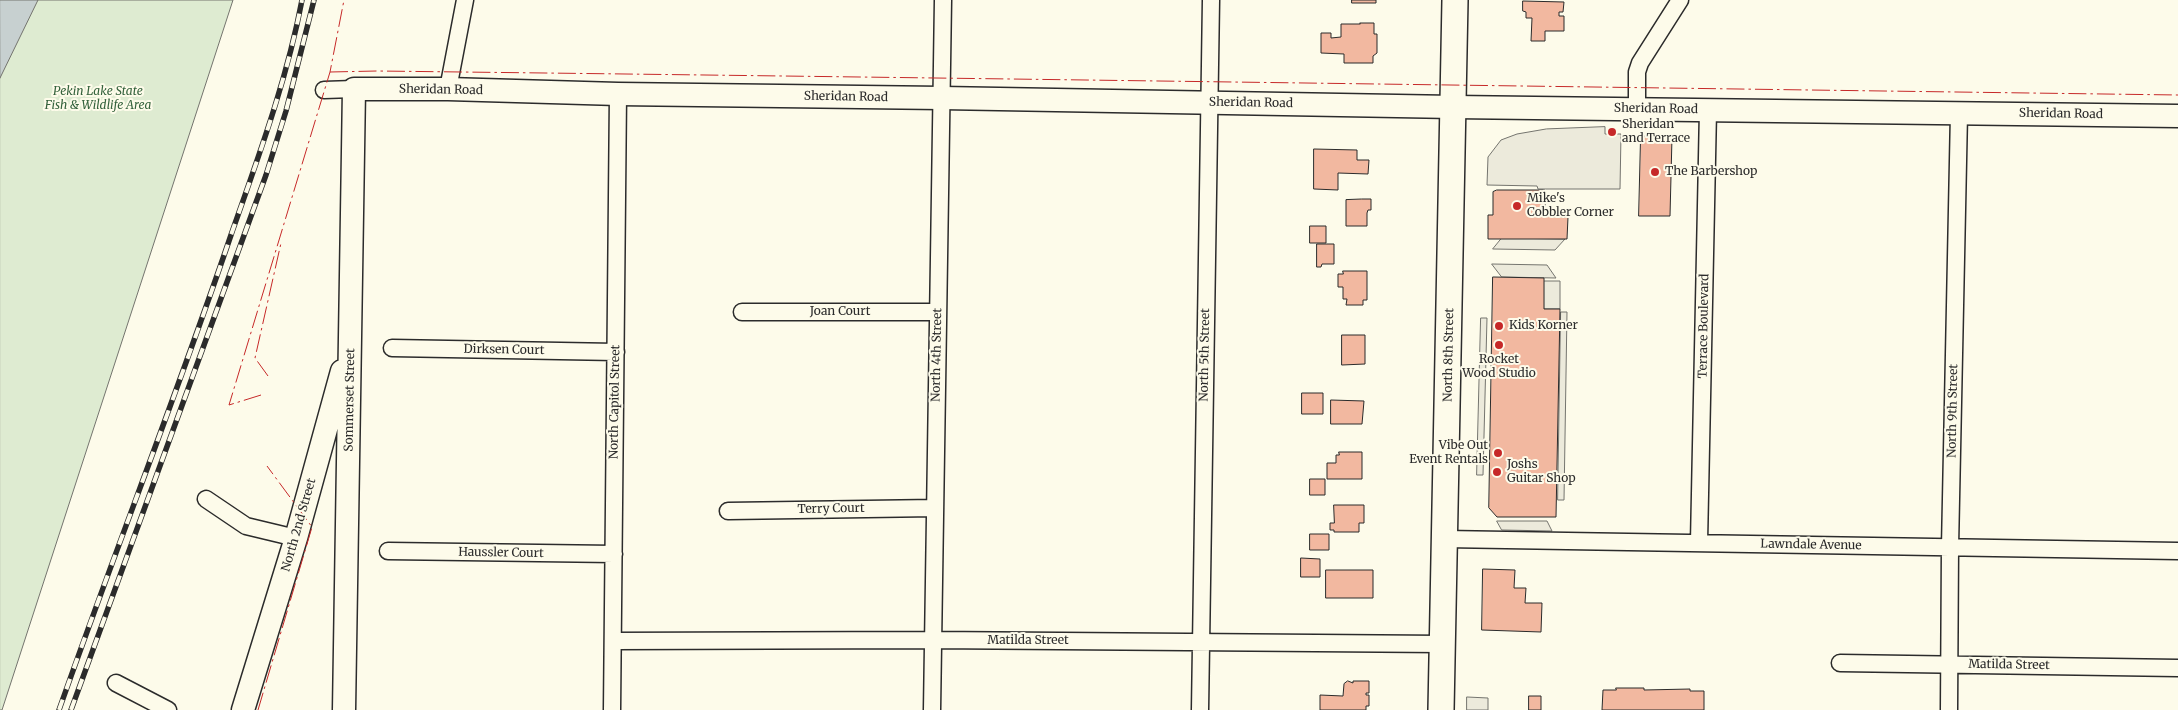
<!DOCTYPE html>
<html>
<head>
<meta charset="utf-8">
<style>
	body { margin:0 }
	canvas { display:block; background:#fdfbea }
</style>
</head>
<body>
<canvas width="2178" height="710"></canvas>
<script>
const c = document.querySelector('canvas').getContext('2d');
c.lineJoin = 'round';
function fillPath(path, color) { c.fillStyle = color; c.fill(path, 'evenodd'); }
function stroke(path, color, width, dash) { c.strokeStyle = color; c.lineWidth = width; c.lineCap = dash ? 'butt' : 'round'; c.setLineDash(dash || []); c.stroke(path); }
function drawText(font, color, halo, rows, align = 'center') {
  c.font = font + ' Merriweather,serif'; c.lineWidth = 4; c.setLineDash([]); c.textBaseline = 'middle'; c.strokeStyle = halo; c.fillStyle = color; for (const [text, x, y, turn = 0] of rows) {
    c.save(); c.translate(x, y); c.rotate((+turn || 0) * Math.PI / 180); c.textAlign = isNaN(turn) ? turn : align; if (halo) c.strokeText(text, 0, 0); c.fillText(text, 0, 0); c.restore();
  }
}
const green = new Path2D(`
	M0,0H233L2,710H0Z`);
fillPath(green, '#deebd1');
stroke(green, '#74746e', 1);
const parking = new Path2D(`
	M1605,127V134H1621L1620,189H1538L1537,186L1487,185L1488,157L1501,140L1517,134L1546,129Z
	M1502,238L1565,239L1555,250L1493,249Z
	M1492,264L1547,265L1556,278L1502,277Z
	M1544,281H1560V309H1544Z
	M1561,312H1567L1564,500H1558Z
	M1481,318H1487L1483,475H1477Z
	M1497,521H1547L1552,531L1502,530Z
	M1467,697L1488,698V710H1467Z`);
fillPath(parking, '#eceadb');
stroke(parking, '#74746e', 1);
const water = new Path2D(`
	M0,0H38L0,78Z`);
fillPath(water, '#c7d0d0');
stroke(water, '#74746e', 1);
const building = new Path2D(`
	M1352,0H1376V3H1352Z
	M1523,1L1564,2L1563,12H1559V16H1564V31H1545V41H1531L1532,18H1526V12L1523,11Z
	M1360,23H1374V34H1377V53L1373,56V63H1344V54L1321,53V33H1331V38L1341,37V24H1360Z
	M1641,136L1672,137L1670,216H1639Z
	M1314,149L1357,150V160H1369L1368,174L1338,173V190L1314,189Z
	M1497,190H1545V209H1537V216L1568,217L1567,239H1488V215H1493V192Z
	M1362,199H1371V210H1368L1367,213V226H1346V200Z
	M1310,226H1326V243H1310Z
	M1317,244H1334V264H1322L1321,267H1317Z
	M1343,271H1367V300H1363V305H1346L1347,299H1343V287H1338V274H1343Z
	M1493,277L1544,278V309H1560L1556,517H1497L1489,508Z
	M1342,335H1365V364L1342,365Z
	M1302,393H1323V414H1302Z
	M1331,400L1364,401L1362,424H1331Z
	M1339,452H1362V479H1327V463H1336V455H1339Z
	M1310,479H1325V495H1310Z
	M1334,505H1364V523H1359V532H1334V530H1330V523H1334Z
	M1310,534H1329V550H1310Z
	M1301,558L1320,559V577H1301Z
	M1483,569L1515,570L1514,588H1526L1525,603H1542L1541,632L1482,630Z
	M1326,570H1373V598H1326Z
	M1348,681L1353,683V681H1369V693H1366V695H1369V706H1366V710H1320V695L1343,696L1344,684Z
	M1616,688H1644V690L1690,689V691H1704V710H1602L1603,690H1616Z
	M1529,696H1541V710H1529Z`);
fillPath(building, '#f2b8a0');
stroke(building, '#2b2b2b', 1);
const street = new Path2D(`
	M448,89L465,0
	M324,90L354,89
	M1637,109V72L1640,63L1680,0
	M742,312H937
	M392,348L616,352
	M206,499L246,526L296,538
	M728,511L935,508
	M1445,539L2178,551
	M1699,542L1708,110
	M388,551L614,554
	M613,641L932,640L1443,644
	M1840,663L2178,668
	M116,683L168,710
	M612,710L618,94
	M932,710L943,0
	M1200,710L1211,0
	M1949,710L1950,547L1959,113`);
const secondary = new Path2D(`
	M243,710L296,538L342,371
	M344,710L354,89H448L618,94L942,98L1454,107L2178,116`);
const primary = new Path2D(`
	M1441,710L1455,0`);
stroke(street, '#2b2b2b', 19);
stroke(secondary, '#2b2b2b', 25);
stroke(primary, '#2b2b2b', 28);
stroke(street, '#fdfbea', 16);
stroke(secondary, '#fdfbea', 22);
stroke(primary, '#fdfbea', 25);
const rail = new Path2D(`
	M59,710C115,551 177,394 231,235C258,158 287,80 302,0
	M71,710L266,175L286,111L314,0`);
stroke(rail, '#2b2b2b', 5.5);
stroke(rail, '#fdfbea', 4, [11]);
stroke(new Path2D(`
	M330,72L377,71C977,78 1578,87 2178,95
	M268,376L255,358L281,243
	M261,395L229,405L330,72L344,0
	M258,710L312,527L267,466`), '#c62828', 1, [18, 4, 2.5, 4]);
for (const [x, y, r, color] of [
	[1612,132,5,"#c62828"],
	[1655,172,5,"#c62828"],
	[1517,206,5,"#c62828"],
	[1499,326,5,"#c62828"],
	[1499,345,5,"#c62828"],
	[1498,453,5,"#c62828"],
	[1497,472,5,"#c62828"]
]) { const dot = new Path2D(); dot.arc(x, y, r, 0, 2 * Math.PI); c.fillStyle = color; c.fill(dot); stroke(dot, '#fdfbea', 2); }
drawText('12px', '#2b2b2b', '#fdfbea', [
	["Sheridan Road",441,90,1],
	["Sheridan Road",846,97,1],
	["Sheridan Road",1251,103,1],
	["Sheridan Road",1656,109,1],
	["Sheridan Road",2061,114,1],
	["Joan Court",840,312],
	["Terrace Boulevard",1704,326,-89],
	["Dirksen Court",504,350,1],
	["North 4th Street",937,355,-89],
	["North 5th Street",1205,355,-89],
	["North 8th Street",1449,355,-89],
	["Sommerset Street",350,400,-89],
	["North Capitol Street",615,402,-89],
	["North 9th Street",1953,411,-89],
	["Terry Court",831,509,-1],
	["North 2nd Street",299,525,-74],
	["Lawndale Avenue",1811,545,1],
	["Haussler Court",501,553,1],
	["Matilda Street",1028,641],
	["Matilda Street",2009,665,1]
]);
drawText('italic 12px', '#34623c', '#fdfbea', [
	["Pekin Lake State",98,92],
	["Fish & Wildlife Area",98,106]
]);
drawText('12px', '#2b2b2b', '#fdfbea', [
	["Sheridan",1622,125],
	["and Terrace",1622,139],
	["The Barbershop",1665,172],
	["Mike's",1527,199],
	["Cobbler Corner",1527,213],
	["Kids Korner",1509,326],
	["Rocket",1499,360,"center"],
	["Wood Studio",1499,374,"center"],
	["Vibe Out",1488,446,"right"],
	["Event Rentals",1488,460,"right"],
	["Joshs",1507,465],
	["Guitar Shop",1507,479]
], 'left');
</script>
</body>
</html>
